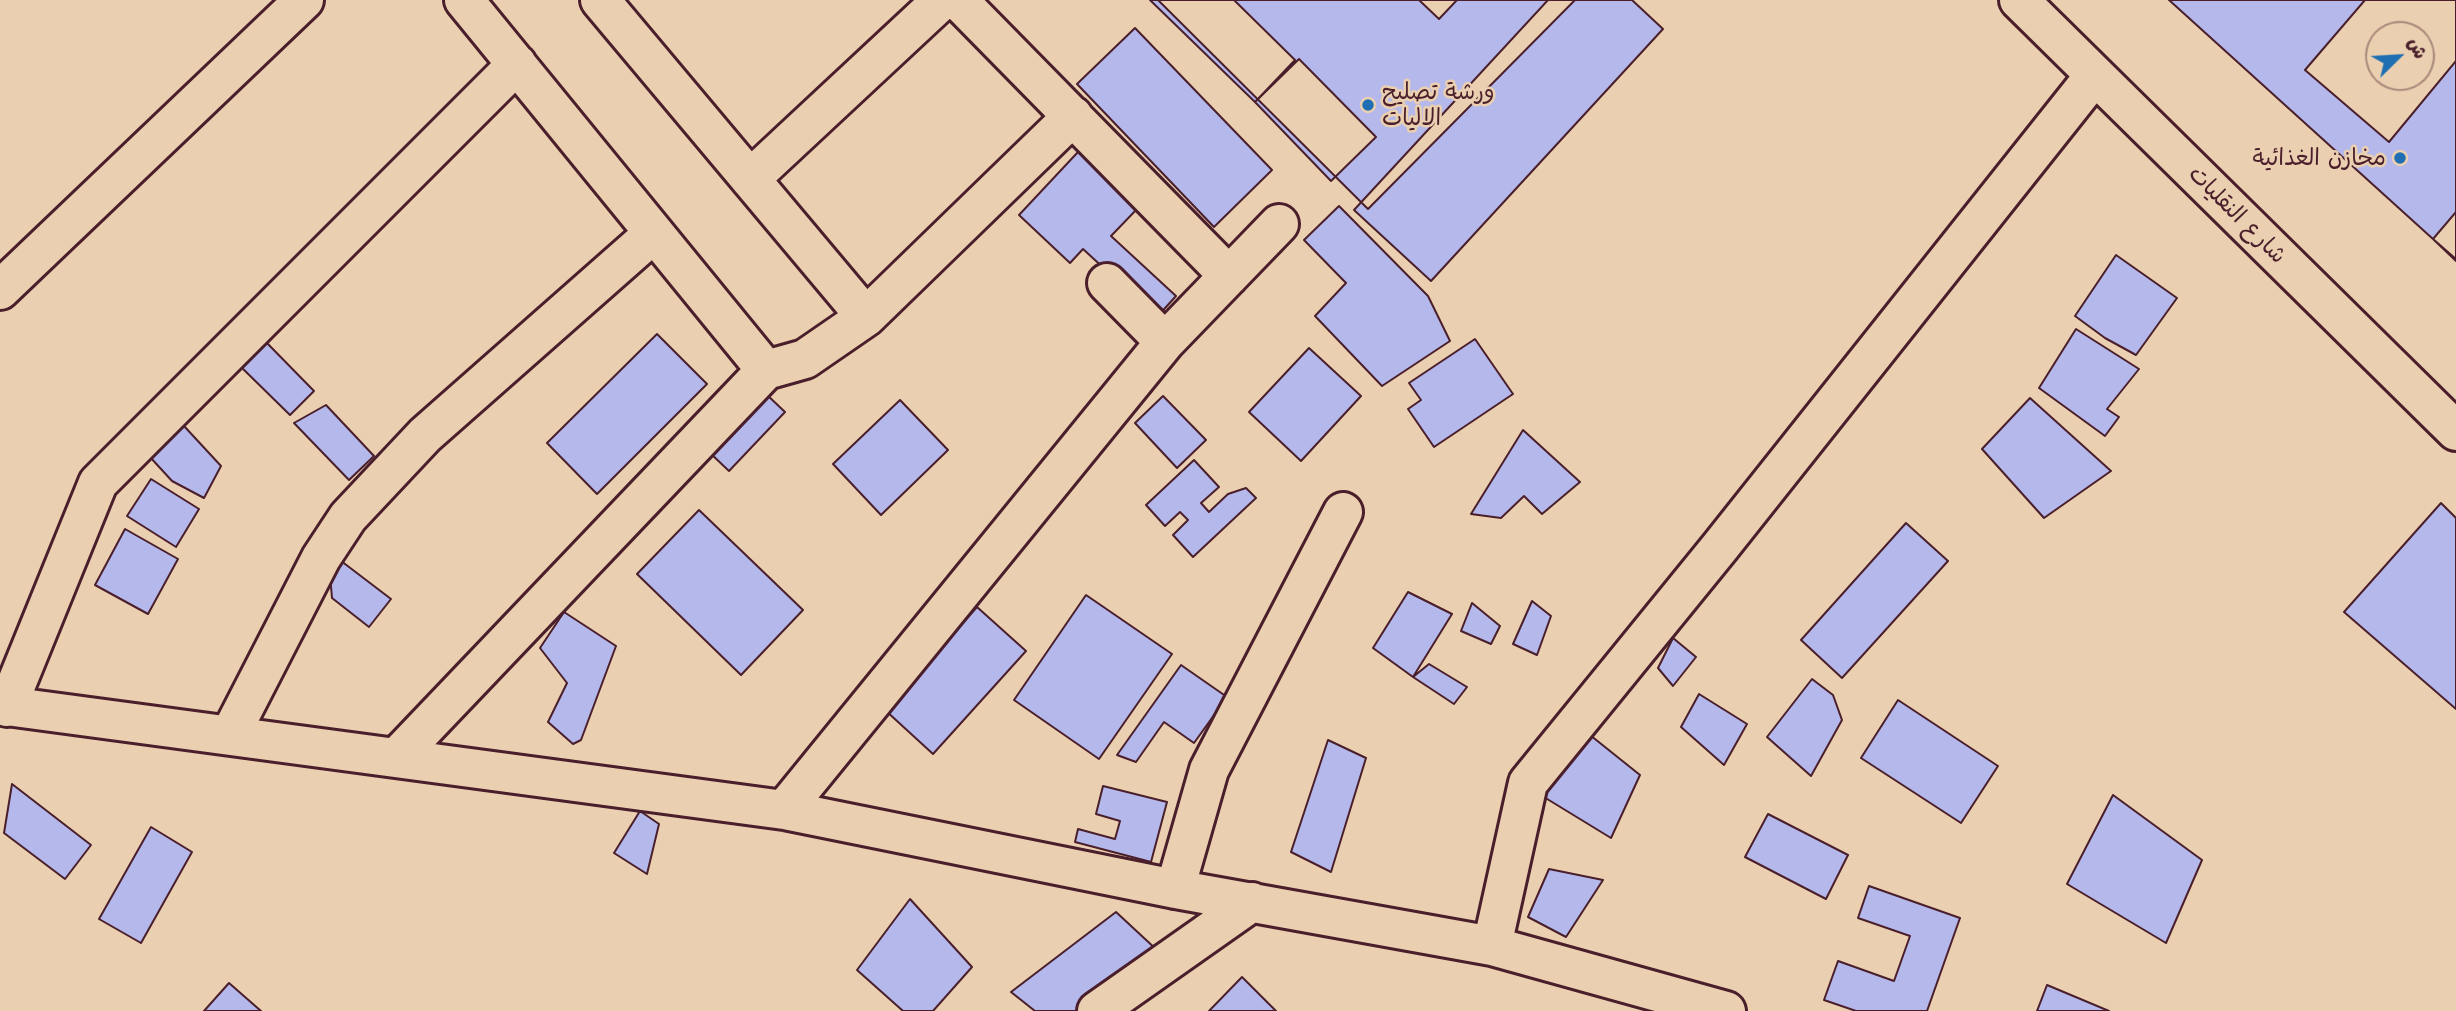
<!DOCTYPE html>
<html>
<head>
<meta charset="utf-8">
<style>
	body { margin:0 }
	#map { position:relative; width:2456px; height:1011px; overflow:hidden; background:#ead0b1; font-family:"Comic Neue","Playpen Sans Arabic",sans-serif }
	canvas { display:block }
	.north { position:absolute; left:2365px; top:21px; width:70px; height:70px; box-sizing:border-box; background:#ead0b1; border:2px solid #aa897b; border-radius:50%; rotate:66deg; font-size:19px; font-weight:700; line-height:28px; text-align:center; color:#4a1f2b }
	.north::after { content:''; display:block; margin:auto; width:24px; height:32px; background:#1f6fb2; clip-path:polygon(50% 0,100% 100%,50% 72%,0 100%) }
</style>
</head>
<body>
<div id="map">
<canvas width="2456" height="1011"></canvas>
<div class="north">ش</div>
</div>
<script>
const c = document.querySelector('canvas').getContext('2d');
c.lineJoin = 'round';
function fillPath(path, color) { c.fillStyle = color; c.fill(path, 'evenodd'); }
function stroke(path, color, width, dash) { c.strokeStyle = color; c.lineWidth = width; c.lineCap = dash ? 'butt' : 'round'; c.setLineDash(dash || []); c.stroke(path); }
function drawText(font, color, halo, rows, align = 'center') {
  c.font = font + ' "Comic Neue","Playpen Sans Arabic",sans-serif'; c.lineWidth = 5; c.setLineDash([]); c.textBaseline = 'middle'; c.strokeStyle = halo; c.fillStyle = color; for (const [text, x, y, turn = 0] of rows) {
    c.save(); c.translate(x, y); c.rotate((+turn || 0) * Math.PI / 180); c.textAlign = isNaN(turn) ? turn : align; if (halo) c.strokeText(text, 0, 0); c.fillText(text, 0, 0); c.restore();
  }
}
const building = new Path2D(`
	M1150,0H1234L1295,60L1255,102Z
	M1158,0H1575L1368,209Z
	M1419,0H1457L1439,19Z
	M1548,0H1632L1663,29L1431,281L1354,210Z
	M2169,0H2456V261L2433,239ZM2379,35H2421V77H2379Z
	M2365,0H2456V61L2389,142L2305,70ZM2379,35H2421V77H2379Z
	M1135,28L1272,170L1214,227L1077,84Z
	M1299,59L1376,137L1331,181L1255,102Z
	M1078,152L1138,208L1111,236L1176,296L1157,317L1083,249L1070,263L1019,215Z
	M1339,206L1428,296L1450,341L1382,386L1315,316L1346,283L1304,240Z
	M2456,212V259L2433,239Z
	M2116,255L2177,298L2136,355L2105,338L2075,316Z
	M2076,329L2139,369L2107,409L2119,417L2105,436L2039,388Z
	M657,334L707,384L597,494L547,443Z
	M1475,339L1513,394L1434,447L1408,409L1421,400L1409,383Z
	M264,340L314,391L290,415L239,365Z
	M1309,348L1361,396L1301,461L1249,412Z
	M765,393L785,412L729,471L709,452Z
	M1163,396L1206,440L1177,468L1135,423Z
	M2030,398L2111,471L2044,518L1982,449Z
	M900,400L948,450L881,515L833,464Z
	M326,405L374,456L349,480L294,423Z
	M184,426L221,466L204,498L172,481L150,457Z
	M1523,430L1580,482L1542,514L1524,496L1501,518L1471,514Z
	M1194,460L1219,487L1201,503L1209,512L1228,494L1246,488L1256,498L1193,557L1173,535L1188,520L1180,512L1165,526L1146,505Z
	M151,479L199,509L176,547L127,516Z
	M2441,503L2456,518V709L2344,612Z
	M699,510L803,610L741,675L637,574Z
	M1906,523L1948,561L1842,678L1801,640Z
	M125,529L178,559L148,614L95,585Z
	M328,551L391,599L369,627L332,598Z
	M1408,592L1452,614L1413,677L1373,648Z
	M1086,595L1172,654L1099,759L1014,700Z
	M1532,601L1551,616L1537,655L1513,644Z
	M1472,603L1500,626L1491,644L1461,631Z
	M977,607L1026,651L933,754L885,710Z
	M564,612L616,646L581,740L573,744L548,722L567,683L540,648Z
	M1673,638L1696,657L1673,686L1658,668Z
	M1429,664L1467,687L1454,704L1413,677Z
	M1181,665L1227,697L1194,743L1164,722L1136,762L1117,755Z
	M1812,679L1833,695L1842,720L1811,776L1767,737Z
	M1699,694L1747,724L1724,765L1681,727Z
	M1898,700L1998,766L1961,823L1861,758Z
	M1590,735L1640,775L1611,838L1539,794Z
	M1328,740L1366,758L1331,872L1291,852Z
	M12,784L91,845L65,879L4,833Z
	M1103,786L1167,802L1151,862L1075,842L1078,829L1115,839L1120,821L1096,814Z
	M2113,795L2202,860L2166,943L2067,884Z
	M640,811L659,824L647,874L614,853Z
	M1768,814L1848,855L1826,899L1745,857Z
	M151,827L192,852L141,943L99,919Z
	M1549,869L1603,880L1566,937L1528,917Z
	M1869,886L1960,918L1927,1011H1856L1824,1000L1838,961L1894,981L1910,936L1858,918Z
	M910,899L972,967L933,1011H903L857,970Z
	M1116,912L1158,951L1078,1011H1035L1011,992Z
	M1242,977L1276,1011H1209Z
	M229,983L261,1011H204Z
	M2047,985L2109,1011H2037Z`);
fillPath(building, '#b5b8ea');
stroke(building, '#4a1f2b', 2);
const minor = new Path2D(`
	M464,0L766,370
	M600,0L866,317
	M958,0L1229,276
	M2019,0L2456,431
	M750,179L942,0
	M1107,283L1165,342
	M0,290L304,0
	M0,705L784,810L1175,889L1492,946L1726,1011
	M7,707L98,483L517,64
	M230,735L321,558L348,517L425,435L654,233
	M397,757L766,370L805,359L866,317L1073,116
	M784,810L1165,342L1279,224
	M1175,889L1209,770L1343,512
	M1492,946L1528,783L1720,547L2095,75
	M1097,1011L1252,902`);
stroke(minor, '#4a1f2b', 44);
stroke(minor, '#ead0b1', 38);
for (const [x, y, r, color] of [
	[1368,105,7,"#1f6fb2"],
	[2400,158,7,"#1f6fb2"]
]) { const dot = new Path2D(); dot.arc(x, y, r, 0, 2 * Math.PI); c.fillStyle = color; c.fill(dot); stroke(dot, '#ead0b1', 2.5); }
drawText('23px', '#4a1f2b', '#ead0b1', [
	["ورشة تصليح",1382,92],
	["الاليات",1382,118],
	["مخازن الغذائية",2386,158,"right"]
], 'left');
drawText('23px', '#4a1f2b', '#ead0b1', [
	["شارع النقليات",2237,215,45]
]);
</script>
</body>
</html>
